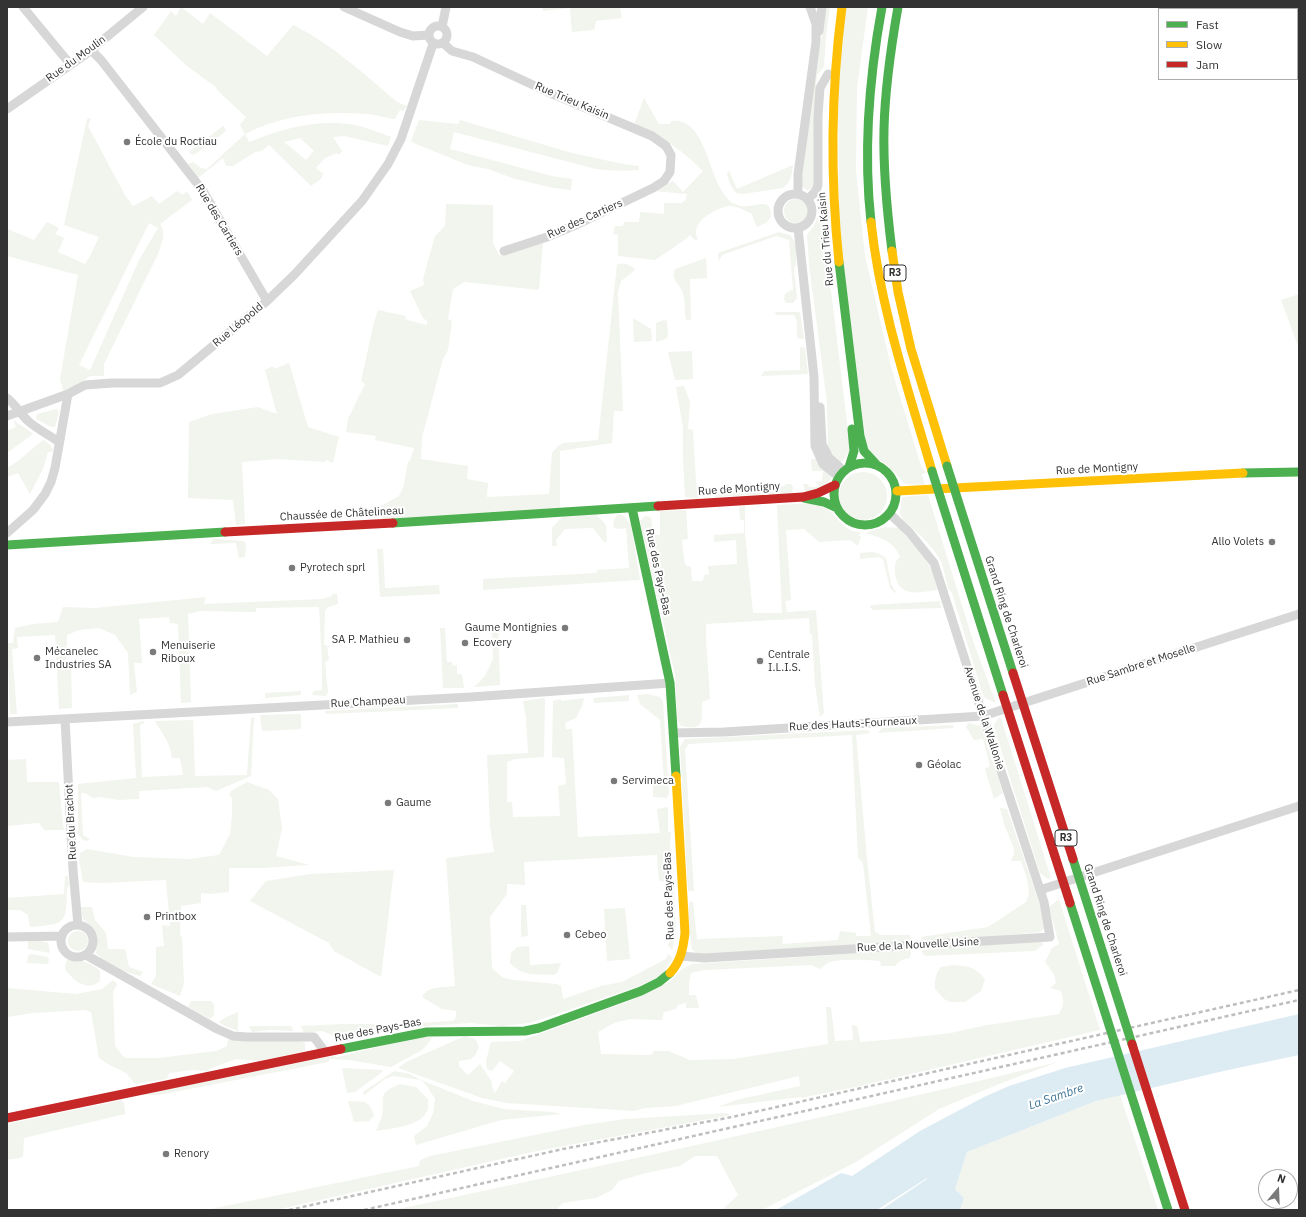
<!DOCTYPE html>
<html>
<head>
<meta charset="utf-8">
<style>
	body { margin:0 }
	#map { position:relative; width:1306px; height:1217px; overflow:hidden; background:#fff; font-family:"IBM Plex Sans",sans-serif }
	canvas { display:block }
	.frame { position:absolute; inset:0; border:8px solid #333; pointer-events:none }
	.legend { position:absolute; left:1158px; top:8px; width:140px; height:72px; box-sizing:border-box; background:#fff; border:1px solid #adadad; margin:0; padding:5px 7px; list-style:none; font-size:12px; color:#333 }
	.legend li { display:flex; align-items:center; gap:8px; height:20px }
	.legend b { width:20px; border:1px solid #adadad }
	.north { position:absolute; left:1258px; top:1169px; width:40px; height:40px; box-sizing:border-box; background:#fff; border:1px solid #adadad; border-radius:50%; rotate:19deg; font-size:11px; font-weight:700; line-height:16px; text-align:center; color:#333 }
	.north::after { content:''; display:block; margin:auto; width:14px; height:18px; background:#7a7a7a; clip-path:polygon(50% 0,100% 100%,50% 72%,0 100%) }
</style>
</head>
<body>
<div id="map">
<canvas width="1306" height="1217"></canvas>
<div class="frame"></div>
<ul class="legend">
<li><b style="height:5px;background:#4caf50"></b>Fast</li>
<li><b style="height:5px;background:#ffc107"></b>Slow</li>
<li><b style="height:5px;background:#c62828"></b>Jam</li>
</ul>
<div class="north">N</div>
</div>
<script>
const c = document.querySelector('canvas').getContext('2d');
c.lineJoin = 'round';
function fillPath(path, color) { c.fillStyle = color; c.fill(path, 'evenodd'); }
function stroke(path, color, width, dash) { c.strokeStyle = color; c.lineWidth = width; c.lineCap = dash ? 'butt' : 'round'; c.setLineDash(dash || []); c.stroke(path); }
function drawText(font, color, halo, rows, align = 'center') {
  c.font = font + ' "IBM Plex Sans",sans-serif'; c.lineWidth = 4; c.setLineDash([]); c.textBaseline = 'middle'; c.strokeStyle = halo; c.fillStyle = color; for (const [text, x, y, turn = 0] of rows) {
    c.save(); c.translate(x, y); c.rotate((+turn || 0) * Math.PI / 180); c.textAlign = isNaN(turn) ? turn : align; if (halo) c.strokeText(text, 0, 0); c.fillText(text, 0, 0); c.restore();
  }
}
fillPath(new Path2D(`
	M181,7L203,24L210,13L267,56L293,25C332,44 364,74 397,102L407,106L403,111L400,110L395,119C386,118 377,115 368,114C325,111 284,114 245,134L249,142C285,128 317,119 355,125C368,128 379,133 391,137L388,146L344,136L333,137L342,151L339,155L337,153L325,158L316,168L323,174L321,179L311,186L269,145L262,151L255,152L233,166H226L223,158L198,178L188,164L193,162L201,168L207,169L245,134L240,125L246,117L216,89L217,88L187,66L154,35L171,11L176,16ZM300,138L314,151L306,160L284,142Z
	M542,7H620L622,18L596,21L594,30L572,32L570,8L543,11Z
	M826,7H830L826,37L824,67L817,75L814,123L816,183L812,189L807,190L803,187L802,183L814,77L816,75Z
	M846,7H868L857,88L856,171L865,256L891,367L921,466L926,473L922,474L925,485L905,484L887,465L874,457L867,451L839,231L838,78Z
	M644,98L659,124H670L671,121C703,116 708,169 721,189C724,195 729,202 735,204C739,206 743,207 747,206C757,206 772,197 771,217L766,223L757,227L751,213C745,211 737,206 730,206C717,207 688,223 698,239L695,240L690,235L686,239L655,260L618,256V235L613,234L615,226H623L624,222H639L640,212L664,214V203H682L686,199L687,194L654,191L673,181L683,192L703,171C682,150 662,136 634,125Z
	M91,118L88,126L126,197L133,206L152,196L159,204L177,191L183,195L187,191L192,200L160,224C167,234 161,244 158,254L104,364V376H90L64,393L60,379L78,275L7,256V229L34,240L47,222L59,228L55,234L64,238L58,252L85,264L90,256L99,237L64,225L87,119ZM149,223L158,228L139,260L90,370L79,365Z
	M419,120L458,124L460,120L572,153L623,164L639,166V170C624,171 611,171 596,169L454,132L450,149L552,176L572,179L571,190L554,188L515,179L488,169L468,165L416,144L411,141Z
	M223,126L226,130L225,132L194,155L191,154L189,152Z
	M793,165C792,175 791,182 783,188L743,194L736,193C731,186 728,181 727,173L729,171L737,189Z
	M821,187L825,241L850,447L849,452L842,462L834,460L828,449L827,403L809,264L807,235L815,224L819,214V207L815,197L820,193Z
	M784 211a12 12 0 1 1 24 0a12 12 0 1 1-24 0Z
	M446,204L493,205V243L499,255L543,243L539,290L464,282L453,289L448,319L452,321L448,350L443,359L422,437L421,459L468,466L467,479L488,483L487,497L549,494L552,453L558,446L563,443L598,440L617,264C624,263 631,264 635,270L621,281L618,292L623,411H614L612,443L560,451V508L382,519L381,506L399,496L404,485L408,461H410L414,448L375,440L376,436L346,432L348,419L365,384L361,381L374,322L378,310L406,316L405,319L418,323L427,325V321L423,318L410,291L424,285L423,279L435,236L445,226Z
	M779,232L790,235L796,244V264L794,269L797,298L793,303H786L784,299L785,294L789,291L793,290L789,240L776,236L722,255L719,262L718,253Z
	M706,258L707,278L690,279L691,320H686C684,311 686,297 681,289C677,281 671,279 675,269Z
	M1299,294V349L1281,300Z
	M775,312H800L804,339L797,338V322L794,315H776Z
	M633,318L651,329L652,341L634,342Z
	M664,320L667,321L668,337L665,339L656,342V323Z
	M800,347L805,348L808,374L761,376L764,371L800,370Z
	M692,351L693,379L675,380L668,352Z
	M289,363L308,427L339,437L333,463L326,460L325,462L277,459L242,462L245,524L236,525L233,500L188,498L189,422L212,414L258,407L277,414L265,370L273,366L274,369Z
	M684,386L690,402L688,429L693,430L696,482L699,499L685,497L683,458V428L676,387Z
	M57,409L59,412L55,427H51L36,419L37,414Z
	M13,420L28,430L33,434L7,453V431L16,427Z
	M43,440C47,441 50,445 53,449L52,452H48L43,469L30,494L18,473L7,477V468L18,461Z
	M811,459H816L832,478C824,489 818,492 805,491L803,484H807L810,487H820L815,482L822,481L823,471H812Z
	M839 496a24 24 0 1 1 48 0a24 24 0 1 1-48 0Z
	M785,484H791L793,487L792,493L714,497L715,489L785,486Z
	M928,495L973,641L996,703L985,698L982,692L952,593L948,588L942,563L934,550L921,536L903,520L900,513L902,497Z
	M817,503C821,505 825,507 829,510C838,518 846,533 861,532L859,536H861L858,546L850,540L819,542L804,529L786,530L791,600L785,601L787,612L816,610L824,713L820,717L815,685L812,634H810L809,618L706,624V638L710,699L702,702C701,721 706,731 681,726L677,720L675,675L640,521L645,516L651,517L653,535H660V511L686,510L688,539L682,540L684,560L686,566L691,567L692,581H703L704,575L709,574L708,566L737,564L736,540L714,542V535L744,533V520H740L739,507L745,506V533L753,613H782L777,505Z
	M618,514L624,516L631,525L640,580L483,590V579L597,573V570L629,568L626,528L618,529L613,527L614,520Z
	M597,515L606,525L607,542H604L593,528L565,529L556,540L557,546H552V528L562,517Z
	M885,527L899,528L927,561L934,575L937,590C917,593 896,598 895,570C895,564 895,560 900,557C894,541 880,537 865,533Z
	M213,539L244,541L246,545L245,557L239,558L236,543L210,544Z
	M377,549H383L385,588L439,585L440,594L380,597Z
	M871,552L877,553L886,558L891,584L896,592L895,593L890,588L883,559L879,557L860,559V553Z
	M332,594H337L338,604L328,607L325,611L324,645H327L329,660L325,662L328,693L326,696L312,695L314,691L322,690V662L319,607L256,608V612L200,611L188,614L191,702L181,703L178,624L170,623L169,617L139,619L142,663H134L137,692L130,695L128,653L115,635L99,628L79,630L67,635L66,665H71L72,708L59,709L55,635L17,637L18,648L12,649L17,714H10L7,643H13L15,628L33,624L58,622L63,607L95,608L206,597L204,604L322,599L332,596Z
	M940,601L941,608L873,610L870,607L871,605Z
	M492,624H498L500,685L474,687L485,676L493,659Z
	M440,628H445L447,662H452L453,666L457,665V674H462L464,688H443Z
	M301,691V695L265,698V693Z
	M648,694L660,697L663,701L669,794L667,798L653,797V784L664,781L660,720L640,704L637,695Z
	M629,695V701L594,703L593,698Z
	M545,698L544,757L515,759L507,762V802H512L513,817L560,816L558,786L566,784L564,758L552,757L553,701L561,699V701L584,698L583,704L576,718L565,723L566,729H572L578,837L660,833L657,809L668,807V832H671L670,846L672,882L659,881L657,855L524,862L525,885L507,884V894L490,917L492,968L502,977L513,980L557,984L561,986L563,999L601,986L622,982L666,959L668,954L673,958L662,975L639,986L530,1023L502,1026L471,1023L398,1028L397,1024L453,1021L456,1017V1011L442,1009L422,997C428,985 443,988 455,986L446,858L494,852L490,826L487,755L528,753L526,718L523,701Z
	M458,704V708L326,714L325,711Z
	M301,714V729L262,731L260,715Z
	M254,717L251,776L216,791L209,788L208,787L139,791V799L119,800L100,797L93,798L85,793H81L83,835L90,839L88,841L83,840L78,834V784L136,778L133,724L143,721L145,723L140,725L142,777L183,775L180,758H172C170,741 163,736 155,721L193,720L195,776L247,775L251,718Z
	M999,717L1001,718L1051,878L1048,879L1040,873L998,740L994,725Z
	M968,723L981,726L1003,793L994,799L985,769L990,766L983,739L974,740L966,727Z
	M953,725L954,728L878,733L882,728Z
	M868,730L870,733L856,735L867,859L875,932L881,935H910L911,942L700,955L692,950L688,918L689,903L693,901L697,939L783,936L782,944L838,940L840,931L856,933V936H871L863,863L858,858L852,735L689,744L685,749L694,891H688L680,747L685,739Z
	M26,759L27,782H59L62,816L64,830H44L39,823L7,826V760Z
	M247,782L269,790L278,799L282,828L276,856L309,865L262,868H229V892L210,894L201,893V903L181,906L180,934L182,938L184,983L180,996L151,984L156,976V947L164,946L162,925L170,926L166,880L102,883L83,882L79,859L80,853L87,849L133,857L189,859L219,855L230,834L232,816V798L229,795L231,791Z
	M1000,808L1007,809L1043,914L1044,928L1040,932L923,943L921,937L988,927L1026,902C1033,890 1025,874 1021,861H1011L1014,854V848L1005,827Z
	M394,870L381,977L334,951L329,943L250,901L266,881L311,874Z
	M65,876H68L69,886L67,888C66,924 67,924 30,927L28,915L20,910H7V898L64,894Z
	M671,892H674L676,933L672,950L668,945L674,933Z
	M1059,899L1100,1030L855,1087L801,1098V1097L718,1107L736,1100L800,1086L799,1076L676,1106L645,1108L634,1111L507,1103L482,1098L398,1068L406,1062L465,1036L475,1039L479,1046C474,1060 473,1059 459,1061V1066L468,1075L480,1064L492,1082V1087L495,1093L502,1081L505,1083L514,1071L500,1061L492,1071L487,1069L486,1061L491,1042L520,1041L632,1000L671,981L682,969L692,964L910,950L911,953L910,958C903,959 900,960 895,966H881L880,961C867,960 839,958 828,963C825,965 822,967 820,969L811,965L704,970L691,973L689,983V995H696L699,1008H686V1003L678,1005L676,1009L664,1012L662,1020L630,1019L614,1023L598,1032L601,1054L648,1055L652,1054L654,1051H668L690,1060L733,1059L828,1044L826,1007H831L835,1041L853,1040L852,1025L857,1026L860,1039V1042L907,1038L951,1033L982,1026L1059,1014C1064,1004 1064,1002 1061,991L1050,988L1056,983L1054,974L1045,962L1052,948L1059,944L1049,907Z
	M521,905H526L528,936L521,937Z
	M81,907H92L95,920L102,928L106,933L108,949H125L129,967L143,972L140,976C124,972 107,966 96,953C98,936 97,930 83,919Z
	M625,908L630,959L607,961L604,909Z
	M68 941a10 10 0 1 1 20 0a10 10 0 1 1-20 0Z
	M31,938L48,943L50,953L28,949V940Z
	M1039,941L1044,944L1035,951L925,956L921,951L933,948Z
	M529,946L530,965L561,963L557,973L553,975C536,974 523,977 510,963L511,953L517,947Z
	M32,954L47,957L49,959L48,964L27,963L28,955Z
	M68,958C80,960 91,962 100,971V981C89,990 78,984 70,975C68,973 65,970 65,967C65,965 67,961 68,958Z
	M954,965C968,966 975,967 985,979L981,991L965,1002H950L944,999L935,989C935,980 935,974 941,967Z
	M113,980L117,984L113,992L115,1046L122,1055L126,1058H158L216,1051L227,1046L228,1039L300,1041L305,1043V1051L259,1061L236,1059L214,1067L207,1071L192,1070L169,1073L167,1079L135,1084L126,1073L108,1064L99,1058L91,1012L85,1010L33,1013L7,1017V988L76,994L102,989Z
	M191,1001H211L214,1005V1015L210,1019L188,1007Z
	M238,1012V1031L225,1026L219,1022L226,1017Z
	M343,1024H387L385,1029L382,1032L338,1037L322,1031L304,1033L301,1026Z
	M249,1026H292L293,1031L270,1030L252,1032Z
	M419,1037H432L427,1045L422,1050L391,1067L349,1060L330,1059L328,1062L159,1095H139L333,1056L337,1057Z
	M1058,1062L999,1084L939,1109L856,1162L762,1210H722L738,1195L717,1156H695L680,1166L646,1173L619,1181L612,1190L596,1198L563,1203L556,1210H394C616,1163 838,1115 1058,1062Z
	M342,1068L383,1070L382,1072L355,1092L347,1093Z
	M394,1071L410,1074L421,1080L473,1101L504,1109L552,1112L562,1114L501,1120L416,1145L414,1136L427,1126L433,1113L435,1099L427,1086L421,1080L393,1076L385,1079L364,1095L363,1092Z
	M400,1084L416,1087L428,1099C428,1102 428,1105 428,1108C424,1127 391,1128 376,1131C378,1126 380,1121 382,1116C386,1096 375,1095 400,1084Z
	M1120,1095L1158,1210H960L964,1198L955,1189L967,1152L1096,1101Z
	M122,1100L124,1103L125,1114L24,1138L23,1157L7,1160V1124Z
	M348,1101C364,1102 369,1099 374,1116L369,1121L354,1122Z
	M726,1113L731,1115L532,1152L276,1210H206L419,1166L420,1160L430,1156L584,1125L625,1119Z`), '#f1f5ed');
fillPath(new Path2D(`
	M1299,1014V1055L1228,1070L1096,1101L967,1152L955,1189L964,1198L960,1210H881L927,1179V1178L877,1210H776L841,1173L852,1176L920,1131L984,1097L1009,1086L1065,1068Z`), '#ddebf3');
stroke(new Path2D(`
	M23,7L70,64
	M344,7L400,32L413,36L428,35
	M429 35a9 9 0 1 1 18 0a9 9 0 1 1-18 0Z
	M442,27L446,7
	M819,31L822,7
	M443,43L452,51L473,57L548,92L652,136L666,146L671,155L670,172L664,181L653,188L578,224L547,237L504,251
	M91,50L101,60L203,191L267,301
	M7,109L86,54L143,7
	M798,194V174L816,42V24L810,7
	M778 211a17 17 0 1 1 34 0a17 17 0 1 1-34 0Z
	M808,199L816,191L818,185V116L820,88L828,74
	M798,228L814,377L815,446L823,464L839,477
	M7,398C15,404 20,413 28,421C37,429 49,435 59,442
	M820,407L822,444L829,458L844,471
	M7,416L68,394L85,385L112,383H160L178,375L267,301L294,275L362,201L388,164L401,139L433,44
	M7,533L33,510L45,494L51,482L55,468L68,394
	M65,719L73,870L78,925
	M7,722L471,697L670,683
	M673,733L724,732L983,716L1299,614
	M1040,890L1299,806
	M61 941a16 16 0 1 1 32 0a16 16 0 1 1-32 0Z
	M7,937L62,936
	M86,955L217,1029L233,1036L247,1037H314L325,1052
	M681,956L704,958L1050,937L1044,902L983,716L934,563L909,532L890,514`), '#d7d7d7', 9);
stroke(new Path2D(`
	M871,222C863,149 869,78 882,7
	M892,251C887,211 883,170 884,129C885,88 891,47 898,7
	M839,262L860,436L864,451L876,464
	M834 494a31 31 0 1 1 62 0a31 31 0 1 1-62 0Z
	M849,467L854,451L852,429
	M1243,473L1299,472
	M804,498L824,502L837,508
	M632,508L670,683L676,776
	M393,523L658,506
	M7,545L225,532
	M341,1049L427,1032L525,1031L539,1028L641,991L659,982L670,973`), '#4caf50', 9);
stroke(new Path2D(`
	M871,222C880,307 908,389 932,471
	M892,251L898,292L911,349L947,466
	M839,262C830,177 831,92 842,7
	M897,491L1243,473
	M670,973C681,961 683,949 685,933L676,776`), '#ffc107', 9);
stroke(new Path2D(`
	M658,506L803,497L818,493L835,485
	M225,532L393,523
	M7,1118L341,1049`), '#c62828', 9);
stroke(new Path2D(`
	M289,1210L563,1149L732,1117L1299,990
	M364,1210L1299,1000`), '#bebebe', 2.5, [4, 3]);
stroke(new Path2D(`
	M947,466L1013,673
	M932,471L1003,695
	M1073,859L1132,1044
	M1070,903L1168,1210`), '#4caf50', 9);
stroke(new Path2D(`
	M1013,673L1073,859
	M1003,695L1070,903
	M1132,1044L1185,1210`), '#c62828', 9);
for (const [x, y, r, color] of [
	[127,142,4,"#7a7a7a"],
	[1272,542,4,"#7a7a7a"],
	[292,568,4,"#7a7a7a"],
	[565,628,4,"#7a7a7a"],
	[407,640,4,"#7a7a7a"],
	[465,643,4,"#7a7a7a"],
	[153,652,4,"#7a7a7a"],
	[37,658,4,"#7a7a7a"],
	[760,661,4,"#7a7a7a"],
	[919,765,4,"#7a7a7a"],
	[614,781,4,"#7a7a7a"],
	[388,803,4,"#7a7a7a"],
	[147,917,4,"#7a7a7a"],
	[567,935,4,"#7a7a7a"],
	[166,1154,4,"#7a7a7a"]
]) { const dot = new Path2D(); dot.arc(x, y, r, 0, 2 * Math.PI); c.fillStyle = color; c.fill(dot); stroke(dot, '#fff', 1.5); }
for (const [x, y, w] of [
	[895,273,22],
	[1066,838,22]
]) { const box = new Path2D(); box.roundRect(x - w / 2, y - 8, w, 16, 3); c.fillStyle = '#fff'; c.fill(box); stroke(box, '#333', 1); }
drawText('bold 10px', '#333', null, [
	["R3",895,273],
	["R3",1066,838]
]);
drawText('11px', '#333', '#fff', [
	["Rue du Moulin",76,59,-36],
	["Rue Trieu Kaisin",572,101,23],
	["Rue des Cartiers",585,219,-24],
	["Rue des Cartiers",219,220,59],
	["Rue du Trieu Kaisin",826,239,-95],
	["Rue Léopold",238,325,-40],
	["Rue de Montigny",1097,469,-3],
	["Rue de Montigny",739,489,-4],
	["Chaussée de Châtelineau",342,514,-3],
	["Rue des Pays-Bas",658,572,78],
	["Grand Ring de Charleroi",1006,612,72],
	["Rue Sambre et Moselle",1141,665,-18],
	["Rue Champeau",368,702,-3],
	["Avenue de la Wallonie",984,718,72],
	["Rue des Hauts-Fourneaux",853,724,-3],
	["Rue du Brachot",71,822,-93],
	["Rue des Pays-Bas",669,896,-92],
	["Grand Ring de Charleroi",1105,920,72],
	["Rue de la Nouvelle Usine",918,945,-3],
	["Rue des Pays-Bas",378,1030,-11]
]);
drawText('11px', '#333', '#fff', [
	["École du Roctiau",135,142],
	["Allo Volets",1264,542,"right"],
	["Pyrotech sprl",300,568],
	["Gaume Montignies",557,628,"right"],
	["SA P. Mathieu",399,640,"right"],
	["Ecovery",473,643],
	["Menuiserie",161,646],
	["Riboux",161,659],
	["Mécanelec",45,652],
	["Industries SA",45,665],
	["Centrale",768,655],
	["I.L.I.S.",768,668],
	["Géolac",927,765],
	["Servimeca",622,781],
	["Gaume",396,803],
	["Printbox",155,917],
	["Cebeo",575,935],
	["Renory",174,1154]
], 'left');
drawText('italic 12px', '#3f7597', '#fff', [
	["La Sambre",1056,1097,-19]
]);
</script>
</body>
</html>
